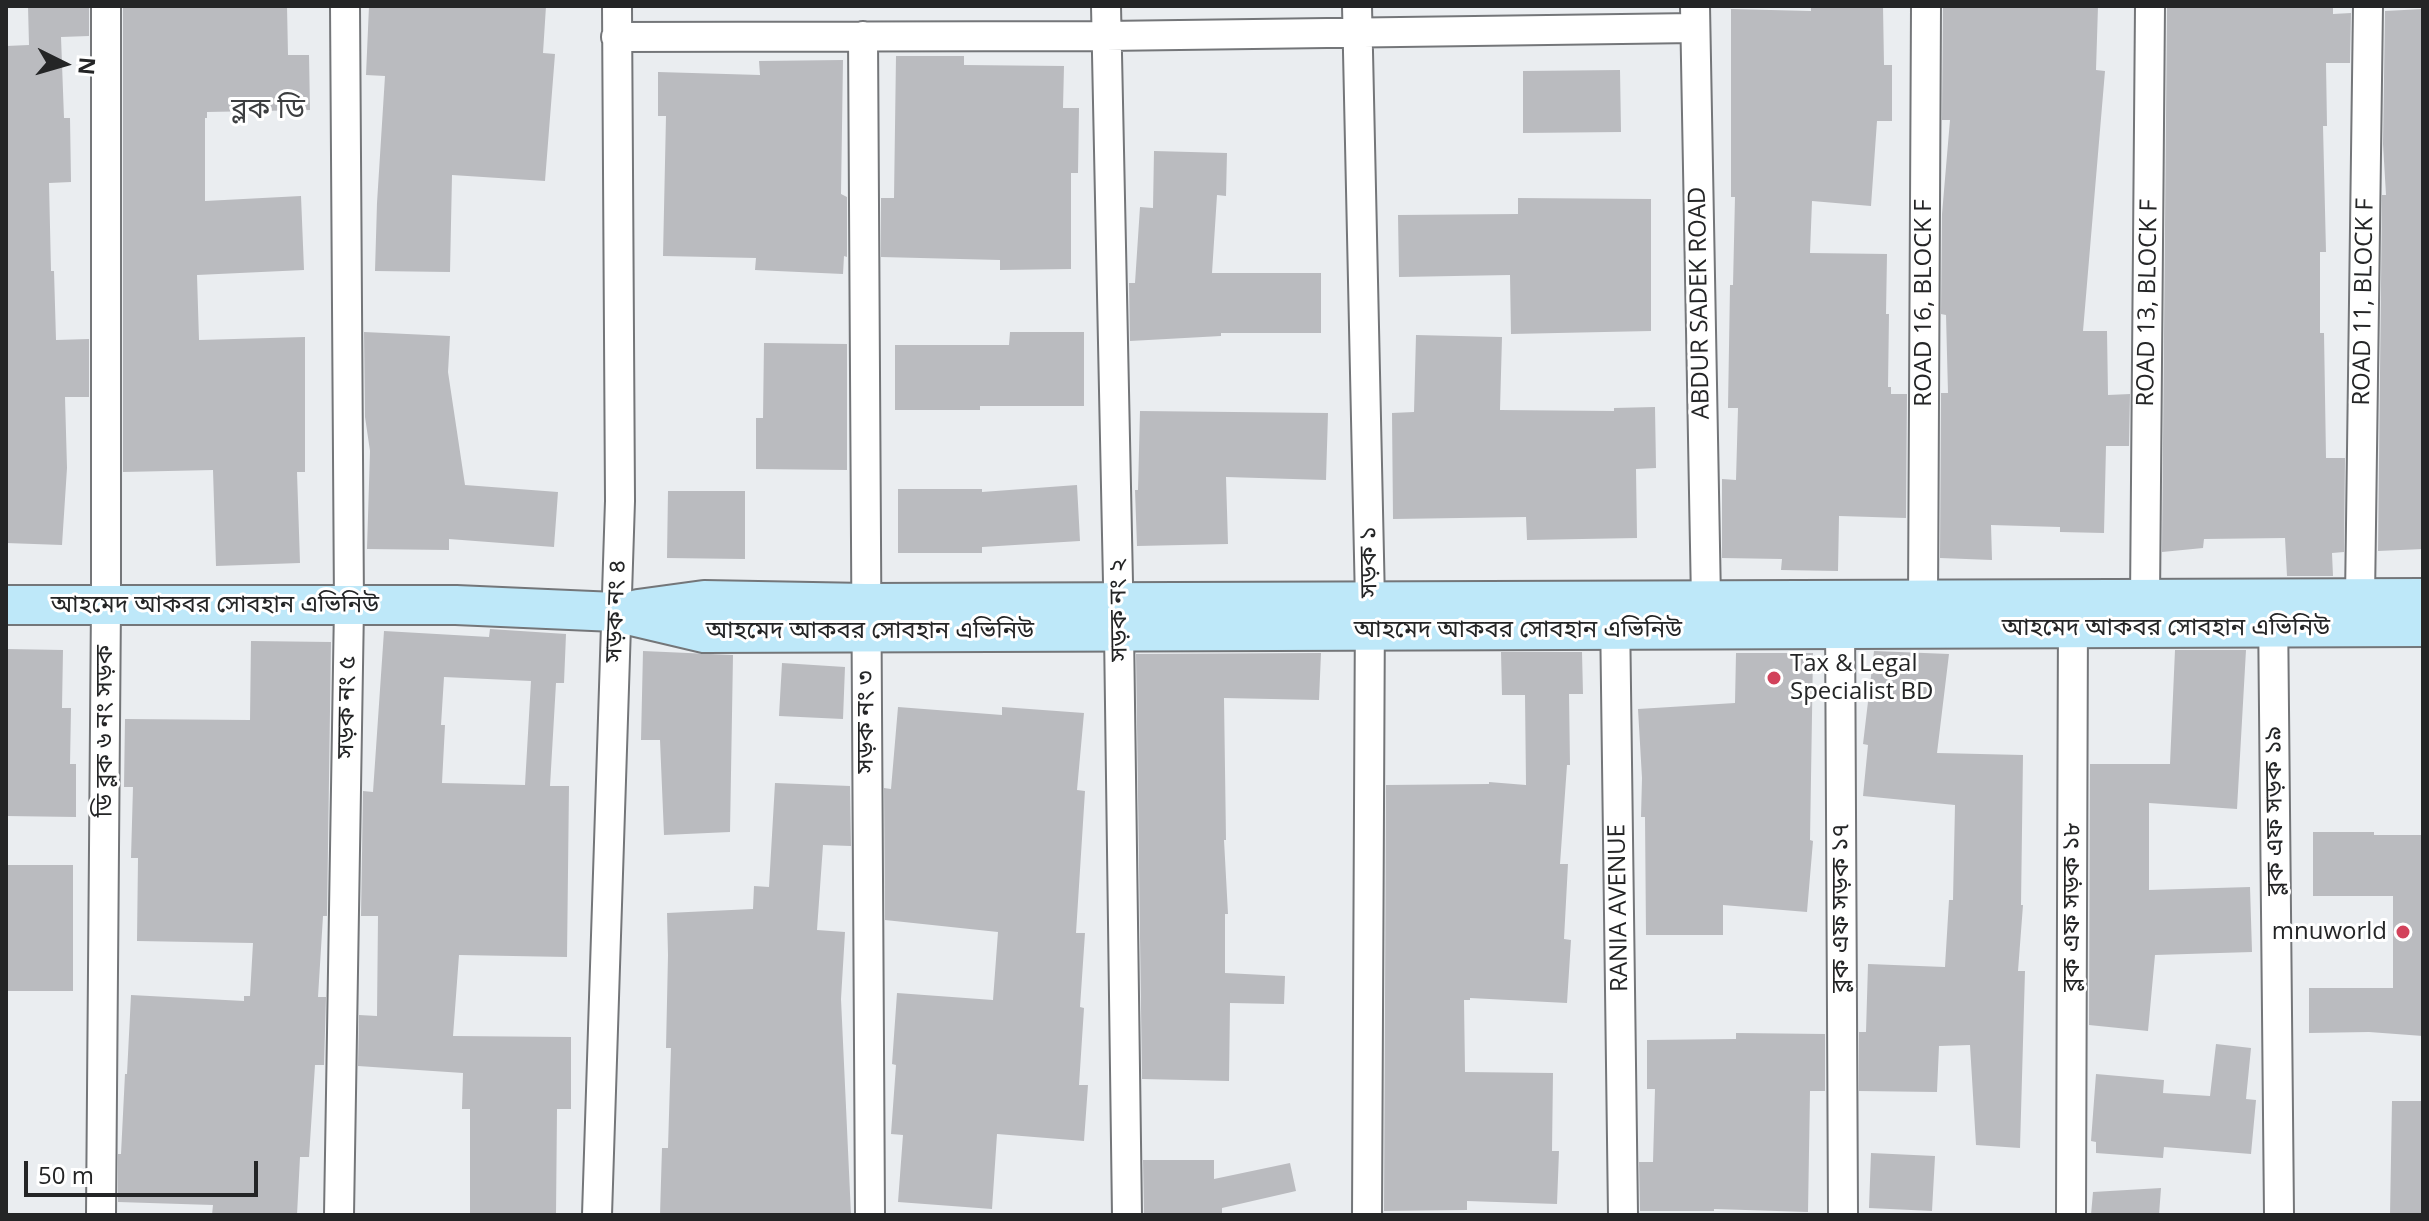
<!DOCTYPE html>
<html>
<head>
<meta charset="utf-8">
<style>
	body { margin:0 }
	#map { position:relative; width:2429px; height:1221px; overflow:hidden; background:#eaedf0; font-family:"Open Sans",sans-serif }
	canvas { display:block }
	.frame { position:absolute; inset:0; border:8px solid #242526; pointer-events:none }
	.north { position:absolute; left:24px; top:24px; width:80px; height:80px; -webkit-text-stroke:6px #fff; paint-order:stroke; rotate:95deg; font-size:22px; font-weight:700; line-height:32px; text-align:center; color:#242526 }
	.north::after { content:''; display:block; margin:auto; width:28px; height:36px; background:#242526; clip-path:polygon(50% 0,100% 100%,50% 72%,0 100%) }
	.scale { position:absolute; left:24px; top:1161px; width:234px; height:36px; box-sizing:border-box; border:4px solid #242526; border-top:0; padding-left:10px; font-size:24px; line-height:28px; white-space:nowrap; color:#242526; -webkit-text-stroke:6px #fff; paint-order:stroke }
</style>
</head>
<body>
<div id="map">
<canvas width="2429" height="1221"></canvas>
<div class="frame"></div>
<div class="north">N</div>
<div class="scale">50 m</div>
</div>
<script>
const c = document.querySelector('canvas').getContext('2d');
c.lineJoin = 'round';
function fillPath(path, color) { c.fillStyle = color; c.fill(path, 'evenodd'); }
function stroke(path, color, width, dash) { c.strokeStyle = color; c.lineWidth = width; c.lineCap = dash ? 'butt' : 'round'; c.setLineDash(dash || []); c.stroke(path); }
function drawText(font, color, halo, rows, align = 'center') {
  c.font = font + ' "Open Sans","Noto Sans Bengali",sans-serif'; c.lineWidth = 6; c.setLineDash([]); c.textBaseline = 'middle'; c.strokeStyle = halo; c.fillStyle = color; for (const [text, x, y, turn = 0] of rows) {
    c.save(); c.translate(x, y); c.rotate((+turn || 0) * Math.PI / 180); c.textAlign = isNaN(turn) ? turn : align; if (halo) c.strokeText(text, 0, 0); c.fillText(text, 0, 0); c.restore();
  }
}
fillPath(new Path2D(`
	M28,6H89V36L61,37L64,118H70L71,182L49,183L51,271H54L56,340L89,339V397H65L67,468L62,545L6,543V412H8L6,46L29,45Z
	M123,6H287L288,55H309L310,110L207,112V118H205V201L301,196L304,270L197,275L199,340L305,337V472H297L300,563L216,566L213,470L123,472Z
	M369,6H546L543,53L555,54L545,181L452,175L450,272L375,271L377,203L385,76L366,75Z
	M1811,6H1883L1884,65H1892V121H1877L1871,206L1812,201L1810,253L1887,254L1886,314H1889L1888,387H1891V394H1907L1906,518L1839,516L1838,571L1781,570L1782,559L1722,558V479L1736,480L1738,408H1728L1730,285H1733L1735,197H1731V9L1811,11Z
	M1943,6H2098L2096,70L2105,71L2083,331H2107L2108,395L2130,394L2129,446H2106L2104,533L2060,532V527L1991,525L1992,560L1940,558L1941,393H1948L1946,315L1941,314L1942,214L1950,120H1942Z
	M2250,6H2333V14L2351,13L2350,63H2326L2327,126H2323L2326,252H2320V333H2324L2326,458H2345L2344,552L2332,553L2333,576H2287L2285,538L2204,539L2203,548L2162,552L2167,8Z
	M2423,9V549L2378,551L2382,195H2386L2383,144L2385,11Z
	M896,56H964V65L1064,66L1063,108H1079L1078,173H1071V269L1000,270V260L881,257V198H894Z
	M843,60L841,194L847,197V257L844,256L843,274L755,270L756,258L663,256L666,116H658V72L760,75L759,61Z
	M1620,70L1621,132L1523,133V71Z
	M1154,151L1227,153L1226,196L1217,195L1212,273H1321V333H1221V336L1130,341L1129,283H1135L1140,207L1153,208Z
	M1518,198L1651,199V331L1511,334L1510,275L1399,277L1398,215L1518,214Z
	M364,332L450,336L448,372L465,485L558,492L554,547L449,539V550L367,549L370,451L365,417Z
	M1010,332H1084V406H980V410H895V345H1009Z
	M1416,335L1502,337L1500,410L1614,411V408L1655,407L1656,468L1636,469L1637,538L1527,540L1526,517L1393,519L1392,413L1414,412Z
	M764,343L847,344V470L756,469V418H763Z
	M1140,411L1328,413L1326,480L1226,477L1228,544L1137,546L1135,490H1138Z
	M1077,485L1080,541L982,547V553H898V489H982V492Z
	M668,491H745V559L667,558Z
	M490,629L566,634L564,683H556L550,786H569L567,957L459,955L453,1036L571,1037V1109H557L556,1215L470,1214V1109H462L463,1073L358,1066L359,1015L377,1016L378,916H361L363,791L373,792L384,631L489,637ZM444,677L531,681L525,785L442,783L445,725H441Z
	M251,641L331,642L327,916H323L318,997H326L324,1065H315L309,1157H300L297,1215H212L213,1205L118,1202V1154H121L125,1074H127L131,995L244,1001V996H250L253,943L137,941L138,858H131L133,787H124L125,719L250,720Z
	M6,649L63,650L62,708H71L70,764H76V817L6,816Z
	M2175,650H2246L2237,809L2149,803V890L2250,887L2252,952L2155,955L2148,1031L2089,1025L2090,764H2170Z
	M643,651L733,655L730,832L664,835L660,740H641Z
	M1874,651L1949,654L1937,753L2023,755L2021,905H2023L2018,971H2025L2020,1148L1976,1145L1970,1045L1939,1046L1937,1092L1859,1091V1032H1866L1868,964L1945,967L1949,900H1953L1955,805L1863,796L1868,745L1863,744Z
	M1501,652H1582L1583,694H1569L1570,765H1567L1560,864H1568L1564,939L1571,940L1567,1003L1470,998V1000H1464L1465,1072L1553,1073L1552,1151H1559L1557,1204L1467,1201V1210L1384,1211L1386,785L1489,784V782L1526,785L1525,695H1502Z
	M1321,653L1319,700L1224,698L1226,840H1224L1228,914H1225V973L1285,976L1284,1004L1230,1003L1229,1081L1142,1079L1136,654Z
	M1736,653H1813L1810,840L1813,841L1807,912L1723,905V935H1646L1645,817H1641L1642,778L1638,709L1735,703Z
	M782,663L845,667L843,719L779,716Z
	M898,707L1002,715V707L1084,713L1077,790L1085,791L1076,933H1085L1080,1007L1084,1008L1079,1085H1088L1084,1141L997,1134L992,1209L898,1202L903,1135L891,1134L896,1065L892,1064L897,993L993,1000L998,932L885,920L884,788L891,789Z
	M775,783L850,786L851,846L823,845L817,930L845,932L841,999L851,1215H660L662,1148H668L671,1048H666L668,955L667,913L753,909L754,886L769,887Z
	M2313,832H2374V835H2423V1036L2369,1032L2309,1033V988H2393V896H2313Z
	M6,865H73V991H6Z
	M1736,1033L1825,1034V1091H1810L1808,1212L1714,1209V1211H1640L1639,1162H1653L1655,1089H1647V1040L1736,1039Z
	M2216,1044L2251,1048L2246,1099L2256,1100L2251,1154L2164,1147L2163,1158L2096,1153V1142L2091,1141L2096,1074L2164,1080L2163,1093L2210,1096Z
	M2392,1101H2423V1215H2390Z
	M1871,1153L1935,1156L1932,1211L1869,1208Z
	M1143,1160H1214V1179L1290,1163L1296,1191L1222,1208V1215H1144Z
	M2161,1188L2159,1215H2091L2093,1192Z`), '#babbbf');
const street = new Path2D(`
	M1106,6L1119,631L1127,1215
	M1357,6L1370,602L1367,1215
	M1695,6L1706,600
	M863,36L870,1215
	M616,37L1106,36L1695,28
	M2360,598L2368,6
	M2145,599L2150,6
	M1923,600L1926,6
	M2273,608L2279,1215
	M1615,612L1623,1215
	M1840,612L1843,1215
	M101,1215L106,603V6
	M339,1215L349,606L345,6
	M597,1215L620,501L617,6
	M2071,1215L2073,612`);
const secondary = new Path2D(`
	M6,605H456L615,612L704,633L2423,627
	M638,609L704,600L866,603L2423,598`);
stroke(street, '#747679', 32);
stroke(secondary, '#747679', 42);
stroke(street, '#fff', 28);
stroke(secondary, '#bee8f9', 38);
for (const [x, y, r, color] of [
	[1774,678,8,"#d2425b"],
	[2403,932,8,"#d2425b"]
]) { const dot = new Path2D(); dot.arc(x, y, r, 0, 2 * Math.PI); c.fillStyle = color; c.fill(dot); stroke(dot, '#fff', 3); }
drawText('24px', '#242526', '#fff', [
	["ROAD 11, BLOCK F",2364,302,-89],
	["ABDUR SADEK ROAD",1700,303,-91],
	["ROAD 16, BLOCK F",1924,303,-90],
	["ROAD 13, BLOCK F",2148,303,-89],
	["সড়ক ১",1369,562,-91],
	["আহমেদ আকবর সোবহান এভিনিউ",215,605],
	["সড়ক নং ২",1119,610,-91],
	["সড়ক নং ৪",616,611,-88],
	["আহমেদ আকবর সোবহান এভিনিউ",2166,628],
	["আহমেদ আকবর সোবহান এভিনিউ",1518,630],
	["আহমেদ আকবর সোবহান এভিনিউ",870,631],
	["সড়ক নং ৫",347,707,-89],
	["সড়ক নং ৩",866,722,-90],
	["ডি ব্লক ৬ নং সড়ক",105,731,-90],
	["ব্লক এফ সড়ক ১৯",2275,811,-91],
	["ব্লক এফ সড়ক ১৮",2072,907,-90],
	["RANIA AVENUE",1619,908,-91],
	["ব্লক এফ সড়ক ১৭",1841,908,-90]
]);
drawText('24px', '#242526', '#fff', [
	["Tax & Legal",1790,664],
	["Specialist BD",1790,692],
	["mnuworld",2387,932,"right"]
], 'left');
drawText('28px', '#3c3e40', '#fff', [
	["ব্লক ডি",268,110]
]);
</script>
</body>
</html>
